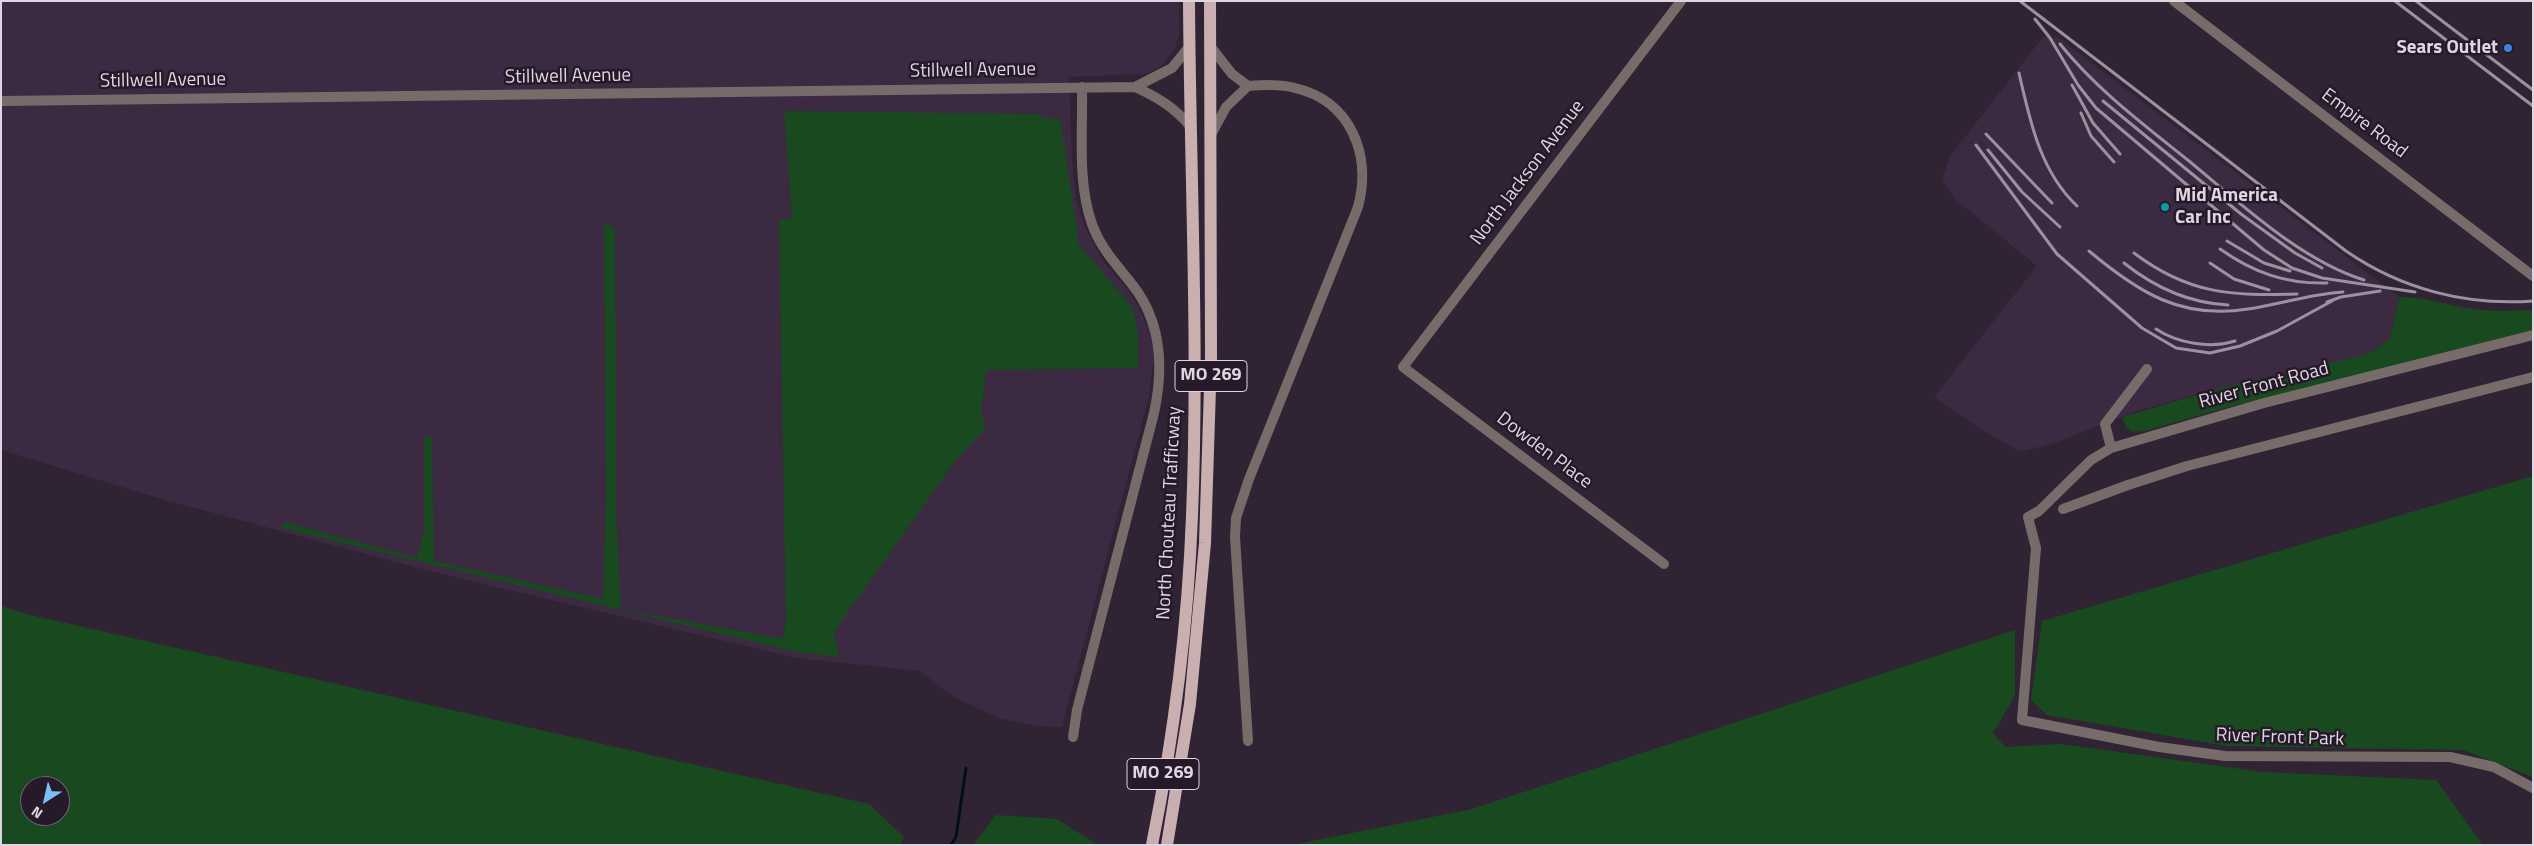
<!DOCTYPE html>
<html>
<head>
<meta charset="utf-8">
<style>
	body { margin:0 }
	#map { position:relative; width:2534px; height:846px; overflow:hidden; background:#302334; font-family:"Titillium Web",sans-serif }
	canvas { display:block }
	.frame { position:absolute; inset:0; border:2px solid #dfd6e2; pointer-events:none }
	.north { position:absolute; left:20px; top:776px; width:50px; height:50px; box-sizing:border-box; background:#26192a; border:1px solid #706574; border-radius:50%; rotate:215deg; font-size:14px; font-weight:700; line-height:20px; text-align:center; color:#dfd6e2 }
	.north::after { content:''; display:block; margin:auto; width:18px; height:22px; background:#7abff8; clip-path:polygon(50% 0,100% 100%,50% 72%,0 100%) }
</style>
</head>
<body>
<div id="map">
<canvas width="2534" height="846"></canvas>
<div class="frame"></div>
<div class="north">N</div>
</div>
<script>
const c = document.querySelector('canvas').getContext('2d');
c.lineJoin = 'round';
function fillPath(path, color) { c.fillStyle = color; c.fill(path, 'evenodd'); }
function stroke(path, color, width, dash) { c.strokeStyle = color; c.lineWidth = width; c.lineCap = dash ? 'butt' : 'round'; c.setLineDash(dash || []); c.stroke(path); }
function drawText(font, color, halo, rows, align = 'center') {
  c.font = font + ' "Titillium Web",sans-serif'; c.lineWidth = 5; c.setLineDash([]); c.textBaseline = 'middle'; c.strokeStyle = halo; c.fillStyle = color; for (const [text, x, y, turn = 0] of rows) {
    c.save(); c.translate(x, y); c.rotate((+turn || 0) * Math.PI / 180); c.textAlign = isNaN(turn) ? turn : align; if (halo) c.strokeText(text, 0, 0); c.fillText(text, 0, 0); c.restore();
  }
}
fillPath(new Path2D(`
	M1,1H1179V36L1174,50L1162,66L1147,74L1069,77L1072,160L1076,199L1084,225L1103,261L1127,289L1138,306L1150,332L1154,358L1149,396L1062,727L1035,726L998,718L952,696L920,671L796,658L429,571L165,500L1,450Z
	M2043,37L2059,38L2399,297L2390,339L2368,354L2224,387L2137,411L2054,443L2020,452L1984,431L1934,397L2037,266L1955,199L1942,180L1950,156Z`), '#3b2a41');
fillPath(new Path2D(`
	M784,111L1039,114L1047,119L1060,117L1079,245L1133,308L1138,335V368L986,370L981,413L986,428L956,460L834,632L839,657L797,652L281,528L285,522L417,558L424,531V437L432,436L434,561L603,599L606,496L604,225L615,226L616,507L621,609L782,639L786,624L779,220L792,218Z
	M2399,297C2422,297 2444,304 2467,308C2489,312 2511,311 2533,310V330L2211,412L2145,431L2133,432L2126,427L2122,417L2224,387L2368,354L2390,339Z
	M2533,476V777L2463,750L2227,746L2047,715L2031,700L2042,621Z
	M1,606L26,614L869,804L904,837L900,845H1ZM30,786H60V816H30Z
	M2015,630V696L1993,733L2005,747L2061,744L2263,772L2436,780L2483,845H1292L1472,809Z
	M996,815L1057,819L1098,845H973Z`), '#19491f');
stroke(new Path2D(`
	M951,845L956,837L966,768`), '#021015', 3);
stroke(new Path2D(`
	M2174,1L2533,276
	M1211,47L1232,74L1248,86
	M1135,87C1157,97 1174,107 1190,126
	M1,101L1135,87L1172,68L1189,47
	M1211,135L1226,107L1248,86C1264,85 1280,84 1295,88C1351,101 1372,155 1358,207L1249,479L1236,518L1235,537L1248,741
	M2533,335L2264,403L2111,448L2091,460L2039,511L2028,517L2036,548L2022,720L2159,747L2225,756L2450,757L2494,767L2533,788
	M2111,448L2105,424L2147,369
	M2063,509L2128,485L2187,466L2533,377
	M1664,564L1403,367L1681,1
	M1073,737L1077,710L1154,413C1164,367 1162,321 1131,283C1116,264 1100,247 1092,224C1077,182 1083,131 1082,87`), '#786c6b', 10);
stroke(new Path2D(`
	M1152,845C1173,740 1188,623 1192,516C1199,344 1190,173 1189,1
	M1167,845L1190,704L1205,543L1211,357L1210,1`), '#c9afaf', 12);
stroke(new Path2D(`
	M2020,1L2346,251C2401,289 2466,306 2533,301
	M2395,1L2533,106
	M2416,1L2533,90
	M2035,19L2050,38L2078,85L2096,108L2264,250L2292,268L2322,278L2415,292
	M2060,44C2097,90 2143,124 2189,161C2240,203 2300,260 2364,280
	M2019,73C2030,121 2040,171 2077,206
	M2072,85L2093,123L2120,154
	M2103,101L2241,214L2295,253L2322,268
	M2081,113L2091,136L2114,162
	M1986,134L2052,203
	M1976,145L2057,254L2142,328L2176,348L2210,353L2240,346L2277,331L2332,301
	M1988,150L2022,192L2060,227
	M2227,241L2264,263L2290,271
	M2220,249C2254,273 2286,284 2327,283
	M2089,251C2138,292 2181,320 2248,309C2280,304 2311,294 2343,292
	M2134,253C2188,294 2231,296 2297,294
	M2124,263C2154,287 2189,303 2228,305
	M2210,263L2234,279L2269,290
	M2327,302L2341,297L2380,291
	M2156,329C2177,343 2210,349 2235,341`), '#9b919f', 3);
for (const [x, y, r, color] of [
	[2508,48,5,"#3f7fe0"],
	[2165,207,5,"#0f9aa8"]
]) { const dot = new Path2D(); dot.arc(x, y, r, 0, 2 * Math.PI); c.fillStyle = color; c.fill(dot); stroke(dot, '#26192a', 2); }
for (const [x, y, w] of [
	[1211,376,72],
	[1163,774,72]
]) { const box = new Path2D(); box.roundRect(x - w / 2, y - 15.5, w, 31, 4); c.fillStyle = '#26192a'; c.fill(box); stroke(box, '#dfd6e2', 1); }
drawText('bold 18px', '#dfd6e2', null, [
	["MO 269",1211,376],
	["MO 269",1163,774]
]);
drawText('bold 19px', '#dfd6e2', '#26192a', [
	["Sears Outlet",2498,48],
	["Mid America",2175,196,"left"],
	["Car Inc",2175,218,"left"]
], 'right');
drawText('19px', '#dfd6e2', '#26192a', [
	["Stillwell Avenue",973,71,-1],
	["Stillwell Avenue",568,77,-1],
	["Stillwell Avenue",163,81,-1],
	["Empire Road",2364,124,37],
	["North Jackson Avenue",1528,173,-53],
	["River Front Road",2264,386,-15],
	["Dowden Place",1544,451,37],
	["North Chouteau Trafficway",1170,513,-87],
	["River Front Park",2280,738,2]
]);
</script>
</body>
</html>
